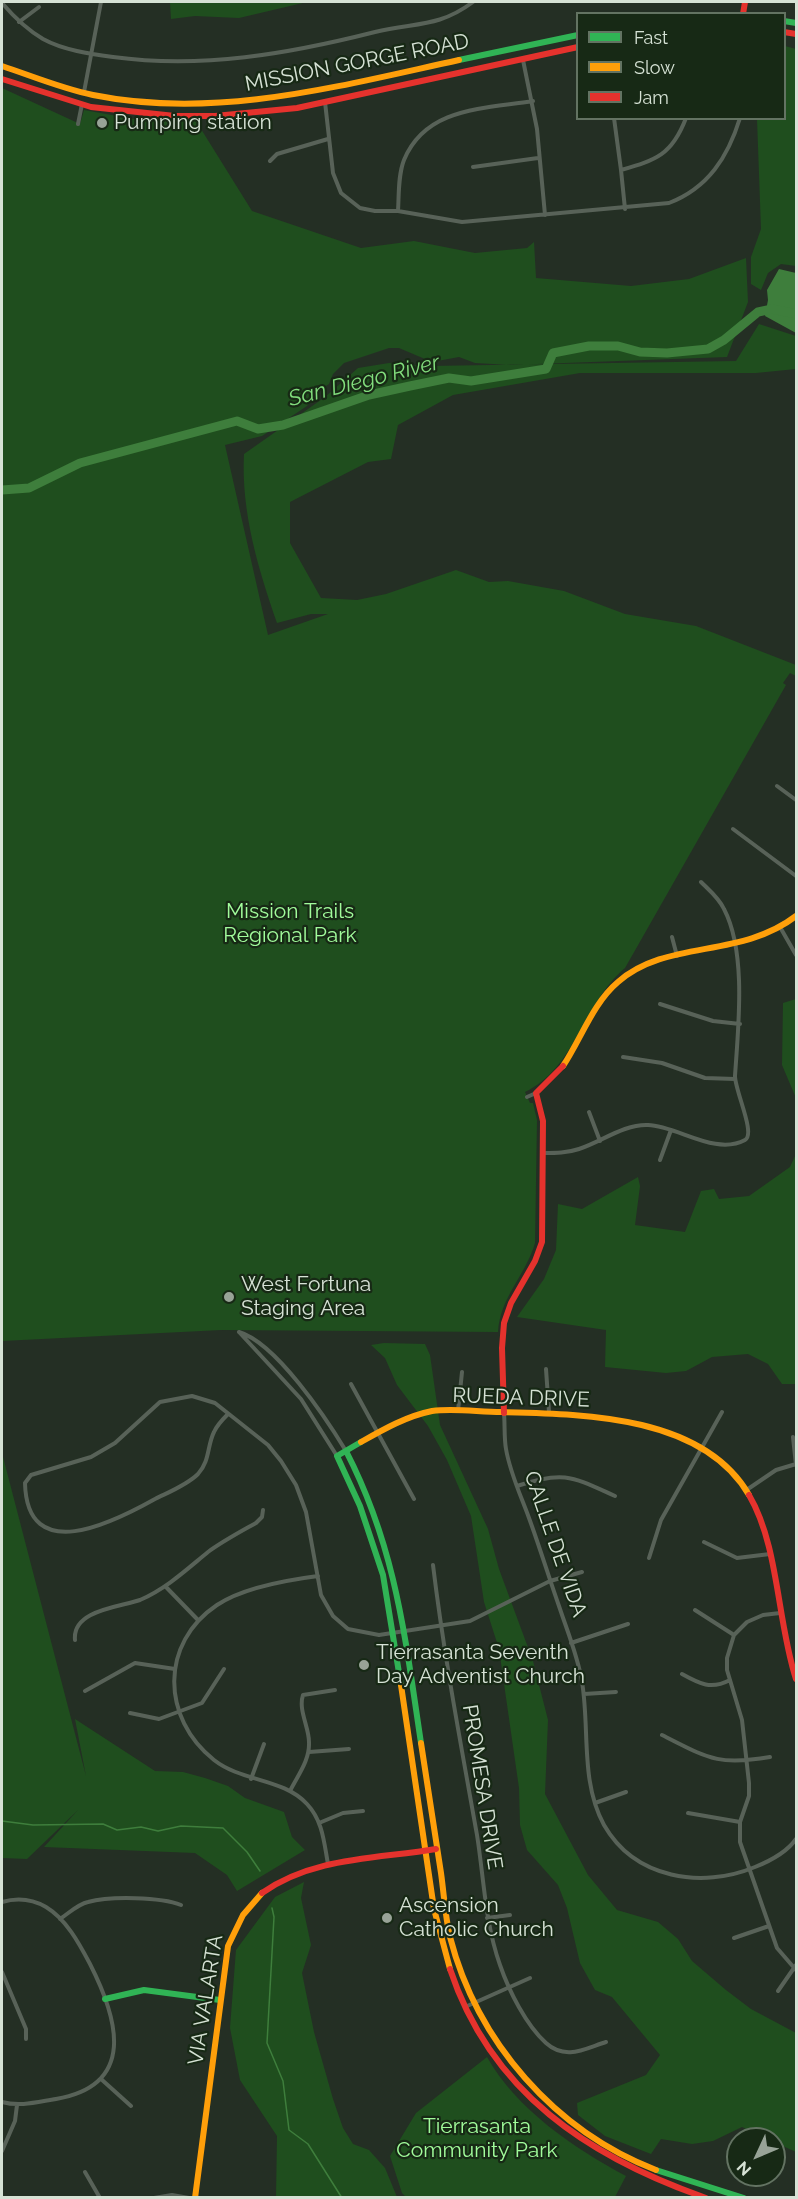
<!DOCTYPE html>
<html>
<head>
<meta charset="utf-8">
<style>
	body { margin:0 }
	#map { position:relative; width:798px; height:2199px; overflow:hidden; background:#242f24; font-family:Raleway,sans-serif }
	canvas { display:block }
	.frame { position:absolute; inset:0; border:3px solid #d6e2d5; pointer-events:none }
	.legend { position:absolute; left:576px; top:12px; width:210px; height:108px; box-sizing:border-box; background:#172915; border:2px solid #637362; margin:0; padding:8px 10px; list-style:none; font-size:18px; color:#d6e2d5 }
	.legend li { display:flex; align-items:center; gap:12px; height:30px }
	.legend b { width:30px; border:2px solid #637362 }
	.north { position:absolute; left:726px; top:2127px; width:60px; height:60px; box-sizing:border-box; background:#172915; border:2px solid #637362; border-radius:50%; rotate:226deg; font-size:16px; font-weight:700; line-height:24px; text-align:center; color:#d6e2d5 }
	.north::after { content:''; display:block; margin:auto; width:21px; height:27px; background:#98a397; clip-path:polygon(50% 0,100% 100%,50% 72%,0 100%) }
</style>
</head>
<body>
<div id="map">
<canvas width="798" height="2199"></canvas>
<div class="frame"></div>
<ul class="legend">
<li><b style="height:8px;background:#30b455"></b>Fast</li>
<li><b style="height:8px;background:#ff9f0a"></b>Slow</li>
<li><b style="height:8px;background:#e5322d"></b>Jam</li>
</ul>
<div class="north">N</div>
</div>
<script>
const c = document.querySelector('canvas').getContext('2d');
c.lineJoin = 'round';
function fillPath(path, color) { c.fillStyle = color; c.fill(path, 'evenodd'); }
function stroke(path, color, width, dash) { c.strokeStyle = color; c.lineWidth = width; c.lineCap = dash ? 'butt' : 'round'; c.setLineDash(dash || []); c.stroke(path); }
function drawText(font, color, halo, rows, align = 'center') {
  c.font = font + ' Raleway,sans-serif'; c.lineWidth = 4.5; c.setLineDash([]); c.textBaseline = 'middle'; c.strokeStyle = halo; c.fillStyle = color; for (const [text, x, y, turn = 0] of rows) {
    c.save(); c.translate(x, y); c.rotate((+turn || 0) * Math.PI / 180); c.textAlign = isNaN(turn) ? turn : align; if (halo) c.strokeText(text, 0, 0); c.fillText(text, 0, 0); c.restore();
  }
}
fillPath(new Path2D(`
	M170,2H307L239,18L195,16L171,19Z
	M785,46L796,49V266L781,264L768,273L761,290L751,284V257L761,229L757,119L784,118Z
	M2,88L80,124L84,110L134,119L196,121L252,211L361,248L414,241L475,253L527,248L534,242L536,278L631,286L689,279L746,258L748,302L727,357L511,365L475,363L459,357L432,362L399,348H389L344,363L333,374L329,384L319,390L307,406L262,436L225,445L268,635L328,614H311L277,623C258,568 241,512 244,454L325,397L358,368L389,363L429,366L736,361L759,324L796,336V369L756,373H580L453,395L398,425L391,459L368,462L290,502V543L321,598L357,600L386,594L456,570L489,582L508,581L564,591L625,614L696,626L796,665V676L790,673L783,683L786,685L625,968C583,1003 576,1068 525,1092L530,1103H533L537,1120L535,1243C526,1275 500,1297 498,1332L221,1330L2,1341Z
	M796,999V1098L782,1065L783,1003Z
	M796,1154V1384H782L768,1364L748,1354L712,1357L686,1371L666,1373L605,1367L606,1330L517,1317L544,1279L556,1250L558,1204L582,1209L638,1177L640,1186L635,1225L685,1232L701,1191L714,1189L719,1199L749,1196L790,1167Z
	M384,1343L425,1344L430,1355L440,1425L488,1529L499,1569L533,1661L548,1720L545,1794L588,1875L617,1910L658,1922L678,1939L692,1961L726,1990L751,2009L796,2033V2152L774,2142V2139H768L742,2127L713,2141L692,2144L661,2139L651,2154L605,2136L578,2115L577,2103L646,2075L660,2055L612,1997L595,1990L580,1963L567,1908L558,1885L527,1850L520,1825L519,1788L499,1649L484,1602L471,1516L447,1460L428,1426L397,1385L385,1358L371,1345Z
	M2,1453L86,1776L75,1719L155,1771L183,1772L205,1778L228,1786L245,1798L284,1812L292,1837L305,1850L237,1891L227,1875L195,1853L44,1847L78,1810L27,1859L2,1858Z
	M304,1882L301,1898L311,1945L302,1973L314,2032L333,2099L343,2128L353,2144L369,2150L385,2168L397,2197H276L277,2136L240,2080L230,2028L236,1950L275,1897Z
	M487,2057C517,2110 574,2148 626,2176L615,2197H406L402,2193L390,2156L416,2113Z`), '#1f4e1e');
fillPath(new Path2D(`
	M779,269L796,273V333L765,316L768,300L767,290Z`), '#3e7e3c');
stroke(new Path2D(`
	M2,1821L33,1825L103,1824L117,1830L141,1827L158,1831L181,1826L223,1828L247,1852L260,1871
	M272,1908L274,1917L267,2043L283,2081L289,2130L308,2144L342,2198`), '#3e7e3c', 1.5);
stroke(new Path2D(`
	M2,490L29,488L80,463L237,421L258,429L283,425L369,395L410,386L449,378L471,381L546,369L553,353L589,346H618L640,352L667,353L708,349L724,340L758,312L772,309L796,314`), '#3e7e3c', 9);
stroke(new Path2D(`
	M2,3C14,17 26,29 43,39C63,50 90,54 113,57C202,69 288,54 375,32C415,22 438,28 473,2
	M19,22L39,7
	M523,60L537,129L545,215
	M84,92L101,2
	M325,102L333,173L341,193L360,208L375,211H398L462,222L669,203C708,188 728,157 740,118
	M614,118L621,170C656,160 672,155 686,118
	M78,124L82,104
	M270,161L277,154L328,139
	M473,167L538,158
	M621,170L625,209
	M398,211C399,195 398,175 404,160C426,107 484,109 533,101
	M777,786L796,800
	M733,829L796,876
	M780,927L796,955
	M672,937L677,956
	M660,1004L713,1021L740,1024
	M623,1057L662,1063L705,1078L735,1079
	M527,1097L536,1093
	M589,1112L600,1141
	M543,1153C556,1153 567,1153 579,1149C601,1142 624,1124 648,1125C678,1126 715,1156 745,1140C756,1134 735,1091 735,1076C738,1029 747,953 724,909C719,898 709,890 701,882
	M660,1160L671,1130
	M239,1332C276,1343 326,1418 346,1451
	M239,1332L301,1399L337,1456
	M546,1369L549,1412
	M351,1384L414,1499
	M458,1411L462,1372
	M504,1413C505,1425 504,1438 506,1449C510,1473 521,1496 529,1518C540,1548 549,1578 560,1609C568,1633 578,1657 582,1682C590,1729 580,1781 604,1825C635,1879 702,1889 755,1867C770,1861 787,1852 796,1839
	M228,1414C223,1419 217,1425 214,1432C207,1446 210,1461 198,1474C187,1485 169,1492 155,1499C112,1523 27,1566 25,1483L31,1475L91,1457L115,1443L160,1402L192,1396L215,1403L268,1445L281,1461L296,1485L306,1512L321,1595L333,1616L348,1629L379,1635L470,1621L550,1581L582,1572
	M793,1437L796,1465
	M517,1486C564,1470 573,1477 615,1496
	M748,1489L776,1470L796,1464
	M704,1542L737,1558L770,1554
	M649,1558L661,1520L722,1412
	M433,1565C444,1656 461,1745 477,1835C484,1879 485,1923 500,1965C509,1991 526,2025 546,2043C566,2061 586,2048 606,2042
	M318,1576C287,1580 244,1587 217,1605C160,1643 161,1718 214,1760C242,1782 283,1778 307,1804C323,1821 324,1843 328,1864
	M166,1587L198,1620
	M695,1610L734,1635
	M780,1613L763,1615L747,1622L734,1635L727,1658V1670L742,1720L749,1783V1796L740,1822V1842L777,1948L796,1970
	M75,1640C72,1610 120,1607 140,1600C167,1588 186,1570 208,1552C223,1541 240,1532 256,1523L262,1517L263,1510
	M571,1643L628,1624
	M682,1674C700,1684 711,1690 730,1680
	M85,1691L135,1663L175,1669
	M584,1694L616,1692
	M130,1713L159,1719L202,1703L224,1669
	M662,1735C708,1758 717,1766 770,1757
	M309,1752L349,1749
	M251,1779L264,1744
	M290,1791C298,1775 310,1760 309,1742C309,1727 298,1710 303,1695L335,1690
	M595,1803L626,1792
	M688,1813L740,1822
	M319,1823L343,1813L363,1811
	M2,1902C16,1898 32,1899 46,1907C66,1919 79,1943 90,1964C118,2019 137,2085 56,2099C37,2102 20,2107 2,2102
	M487,1918L510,1915
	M60,1919C69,1913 78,1904 88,1902C110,1896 161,1897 181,1905
	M734,1938L769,1926
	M2,1972L26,2029V2039
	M778,1991L796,1965
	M465,2007L530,1978
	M101,2079L131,2106
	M2,2151L15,2121L17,2105
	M85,2172L100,2198
	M154,2198L172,2195L189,2198`), '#586258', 4);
stroke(new Path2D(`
	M784,21L796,23
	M459,60L578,35
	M361,1442L337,1456L360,1506L383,1575L401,1685
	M346,1451C396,1548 405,1637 421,1743
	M105,1999L144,1990L220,2000
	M656,2170L744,2198`), '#30b455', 6);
stroke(new Path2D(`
	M2,66C32,76 63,89 93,95C216,120 339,86 459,60
	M563,1066C581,1039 593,1003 618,982C667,939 740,959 796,916
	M361,1442C384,1429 407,1416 432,1411C454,1408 479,1412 501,1412C583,1414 703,1415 749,1495
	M401,1685L434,1909L450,1969
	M421,1743C428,1786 434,1830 441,1873C444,1894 445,1916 450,1937C477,2042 555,2131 656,2170
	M195,2198L228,1946L243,1915L262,1893`), '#ff9f0a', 6);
stroke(new Path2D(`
	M743,14L745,2
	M784,32L796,34
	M2,79L91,107L175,116H215L297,108L578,47
	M504,1413L502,1348L504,1323L511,1303L535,1261L542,1242L543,1121L536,1093L563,1066
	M749,1495C779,1546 777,1621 796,1679
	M262,1893C313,1857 376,1859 436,1849
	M450,1969C491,2093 589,2157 706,2198`), '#e5322d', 6);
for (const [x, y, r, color] of [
	[102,123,6,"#98a397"],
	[229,1297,6,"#98a397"],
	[364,1665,6,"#98a397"],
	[387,1918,6,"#98a397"]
]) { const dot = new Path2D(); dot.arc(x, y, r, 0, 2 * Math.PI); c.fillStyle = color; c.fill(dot); stroke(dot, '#172915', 2); }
drawText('21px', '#d6e2d5', '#172915', [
	["MISSION GORGE ROAD",357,63,-11],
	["RUEDA DRIVE",521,1398,2],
	["CALLE DE VIDA",555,1544,71],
	["PROMESA DRIVE",482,1787,81],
	["VIA VALARTA",206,2000,-81]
]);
drawText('21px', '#d6e2d5', '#172915', [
	["Pumping station",114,123],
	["West Fortuna",241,1285],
	["Staging Area",241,1309],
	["Tierrasanta Seventh",376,1653],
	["Day Adventist Church",376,1677],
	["Ascension",399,1906],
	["Catholic Church",399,1930]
], 'left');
drawText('21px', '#a1fc9b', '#172915', [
	["Mission Trails",290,912],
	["Regional Park",290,936],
	["Tierrasanta",477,2127],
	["Community Park",477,2151]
]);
drawText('italic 22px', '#82dd7d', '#172915', [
	["San Diego River",364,381,-14]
]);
</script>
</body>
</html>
